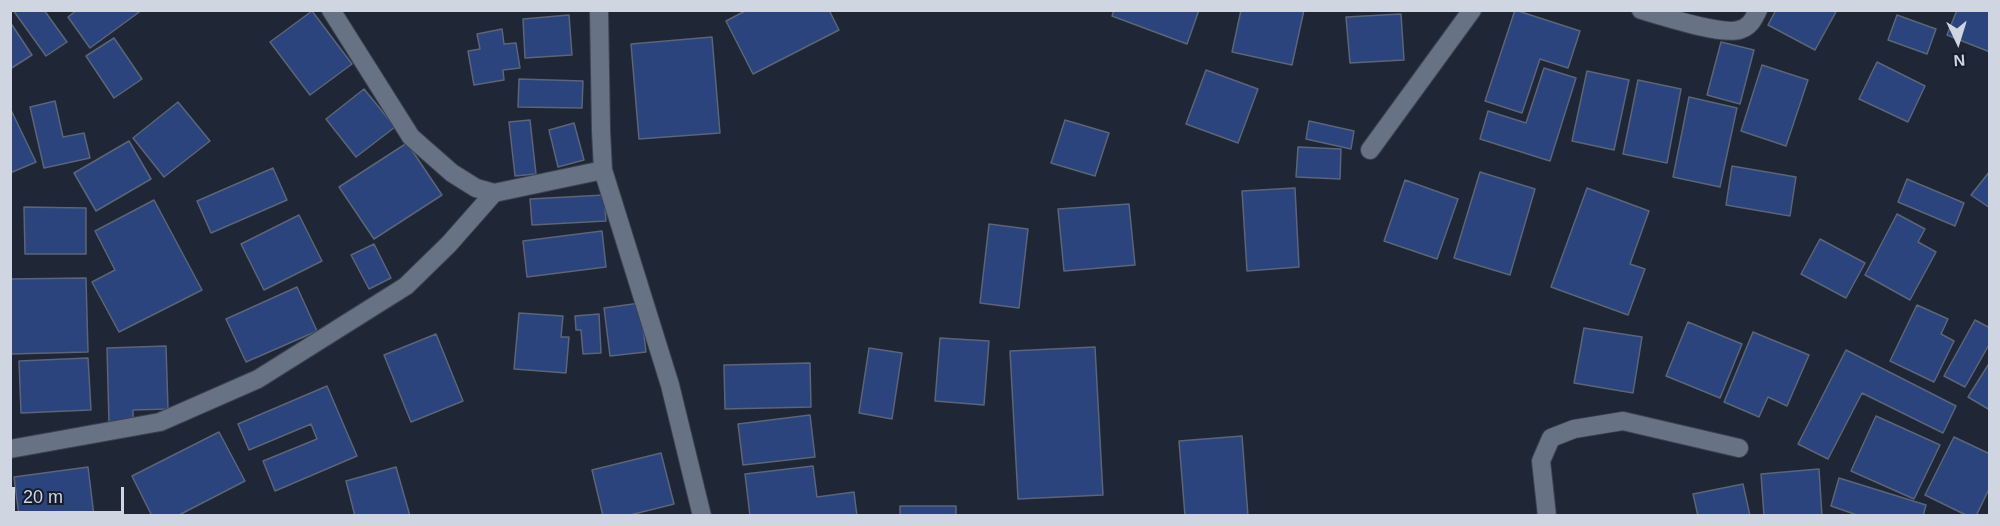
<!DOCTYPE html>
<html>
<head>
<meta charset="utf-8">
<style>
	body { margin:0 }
	#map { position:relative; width:2000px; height:526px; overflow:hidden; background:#1f2636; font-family:Helvetica,sans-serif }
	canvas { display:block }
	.frame { position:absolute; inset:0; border:12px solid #d0d6e1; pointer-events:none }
	.north { position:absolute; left:1928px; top:12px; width:60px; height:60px; -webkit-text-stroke:4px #151d2c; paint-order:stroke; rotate:176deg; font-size:16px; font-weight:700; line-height:24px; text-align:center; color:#d0d6e1 }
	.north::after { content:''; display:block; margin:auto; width:21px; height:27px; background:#d0d6e1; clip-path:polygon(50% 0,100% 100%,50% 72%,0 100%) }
	.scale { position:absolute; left:12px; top:487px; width:112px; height:27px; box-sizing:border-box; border:3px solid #d0d6e1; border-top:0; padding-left:8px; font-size:18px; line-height:21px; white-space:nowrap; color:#d0d6e1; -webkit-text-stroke:4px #151d2c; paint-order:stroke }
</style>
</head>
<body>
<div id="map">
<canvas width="2000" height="526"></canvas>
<div class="frame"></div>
<div class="north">N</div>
<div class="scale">20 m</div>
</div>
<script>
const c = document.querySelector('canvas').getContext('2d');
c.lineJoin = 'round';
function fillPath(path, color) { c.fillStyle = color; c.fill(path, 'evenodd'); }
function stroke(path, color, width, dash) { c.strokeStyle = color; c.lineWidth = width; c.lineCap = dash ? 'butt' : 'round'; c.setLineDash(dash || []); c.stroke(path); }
const building = new Path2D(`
	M13,10H44L67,42L46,56Z
	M77,10H142L90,48L68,17Z
	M747,10H829L839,30L753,74L726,21Z
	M1114,10H1199L1187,44L1112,16Z
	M1241,10H1304L1292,65L1232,52Z
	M1515,10L1580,31L1568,68L1540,59L1522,113L1485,101Z
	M1776,10H1837L1815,50L1768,25Z
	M1957,10H1990V52L1947,35Z
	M312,11L352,64L310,95L270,42Z
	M1401,14L1404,60L1350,63L1346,17Z
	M569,15L572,55L525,58L523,19Z
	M1897,15L1936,29L1927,54L1888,40Z
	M10,22L32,55L10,69Z
	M502,29L504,44L516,43L520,68L503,70L504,80L474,85L468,51L480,49L477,34Z
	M712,37L720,133L639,139L631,44Z
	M114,38L142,79L114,98L86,56Z
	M1721,42L1754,50L1740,104L1707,95Z
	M1877,62L1925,86L1908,122L1859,99Z
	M1762,65L1808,80L1786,146L1741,131Z
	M1544,68L1576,78L1550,161L1480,139L1488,111L1526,123Z
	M1206,70L1258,89L1238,143L1186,124Z
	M1587,71L1629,80L1614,150L1572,141Z
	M519,79L583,81L582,108L518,107Z
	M1638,80L1681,89L1667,163L1623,154Z
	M364,89L395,127L356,157L326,119Z
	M1689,97L1737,108L1720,187L1673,177Z
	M55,101L63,137L84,133L90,158L44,168L30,107Z
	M178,102L210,141L164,177L133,138Z
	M10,108L36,162L10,173Z
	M530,120L536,174L515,176L509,122Z
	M1065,120L1109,133L1095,176L1051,163Z
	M1309,121L1354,131L1351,149L1306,139Z
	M574,123L584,160L558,167L549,130Z
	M129,141L151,179L96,211L74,173Z
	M407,143L442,195L374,239L339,187Z
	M1298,147L1341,149L1340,179L1296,177Z
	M1732,166L1796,177L1790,216L1726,205Z
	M273,168L287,200L211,233L197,201Z
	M1990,171V208L1971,195Z
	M1480,172L1535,189L1510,275L1454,258Z
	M1907,179L1964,203L1955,226L1898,202Z
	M1405,180L1458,199L1437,259L1384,241Z
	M1295,188L1299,267L1247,271L1242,191Z
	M1587,188L1649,211L1630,264L1645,269L1628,315L1551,287Z
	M604,195L606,221L532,225L530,199Z
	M154,200L202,290L119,332L92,282L115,270L95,231Z
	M1129,204L1135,265L1064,271L1058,209Z
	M24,207L86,208V254H25Z
	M1897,214L1925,229L1918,242L1936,252L1910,300L1865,275Z
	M299,215L322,261L264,290L241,244Z
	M989,224L1028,229L1019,308L980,303Z
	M602,231L606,267L527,277L523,241Z
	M1820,239L1865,263L1846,298L1801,274Z
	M374,244L391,278L369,289L351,255Z
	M86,278L88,352L10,354V279Z
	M297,287L317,331L246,362L226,319Z
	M640,303L646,352L610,356L604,308Z
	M1917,305L1948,319L1941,334L1954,341L1934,382L1890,361Z
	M519,313L563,316L561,337H569L566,373L514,369Z
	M599,314L601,353L583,354L581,330H576L575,316Z
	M1975,320L1990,328V343L1965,387L1944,376Z
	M1688,322L1742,344L1720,398L1666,376Z
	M1584,328L1642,337L1633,393L1574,383Z
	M1753,332L1809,355L1787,406L1768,397L1759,417L1724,402Z
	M436,334L463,401L411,422L384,355Z
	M940,338L989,341L984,405L935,401Z
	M166,346L168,409L133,410V423L109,424L107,348Z
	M1095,347L1103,495L1018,499L1010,351Z
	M869,348L902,353L892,419L859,413Z
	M1846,350L1956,406L1943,433L1862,393L1828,459L1798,444Z
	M88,358L91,410L21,413L19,361Z
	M1990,362V410L1968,397Z
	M810,363L811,407L725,409L724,365Z
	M327,386L357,456L275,491L263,461L317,439L311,424L249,450L238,424Z
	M810,415L815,457L743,465L738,424Z
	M1876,416L1940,445L1914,499L1851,471Z
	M219,432L245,481L177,516H152L132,476Z
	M1242,436L1248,516H1185L1179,441Z
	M1954,437L1990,454V487L1976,516H1968L1925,495Z
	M661,453L674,504L626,516H603L592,470Z
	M813,466L817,497L854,492L857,516H750L745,474Z
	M88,467L94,516H19L14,477Z
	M396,467L410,516H355L346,481Z
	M1819,469L1822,516H1764L1761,474Z
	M1839,478L1926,505L1923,516H1860L1831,506Z
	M1743,484L1750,516H1698L1693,494Z
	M900,506H956V516H900Z`);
fillPath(building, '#2b447e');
stroke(building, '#5b6577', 1.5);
const minor = new Path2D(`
	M331,10L411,137L452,173L476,188L494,193L603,170
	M599,10L601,131L603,170L670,385L702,516
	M1641,10C1661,16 1721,35 1739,30C1750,27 1753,20 1758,10
	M1370,150L1472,10
	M10,449L160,422L258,379L406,286L449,244L494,193
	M1547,516L1541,461L1551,438L1574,429L1623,421L1739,448`);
stroke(minor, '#3c4350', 20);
stroke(minor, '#687285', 18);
</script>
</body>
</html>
